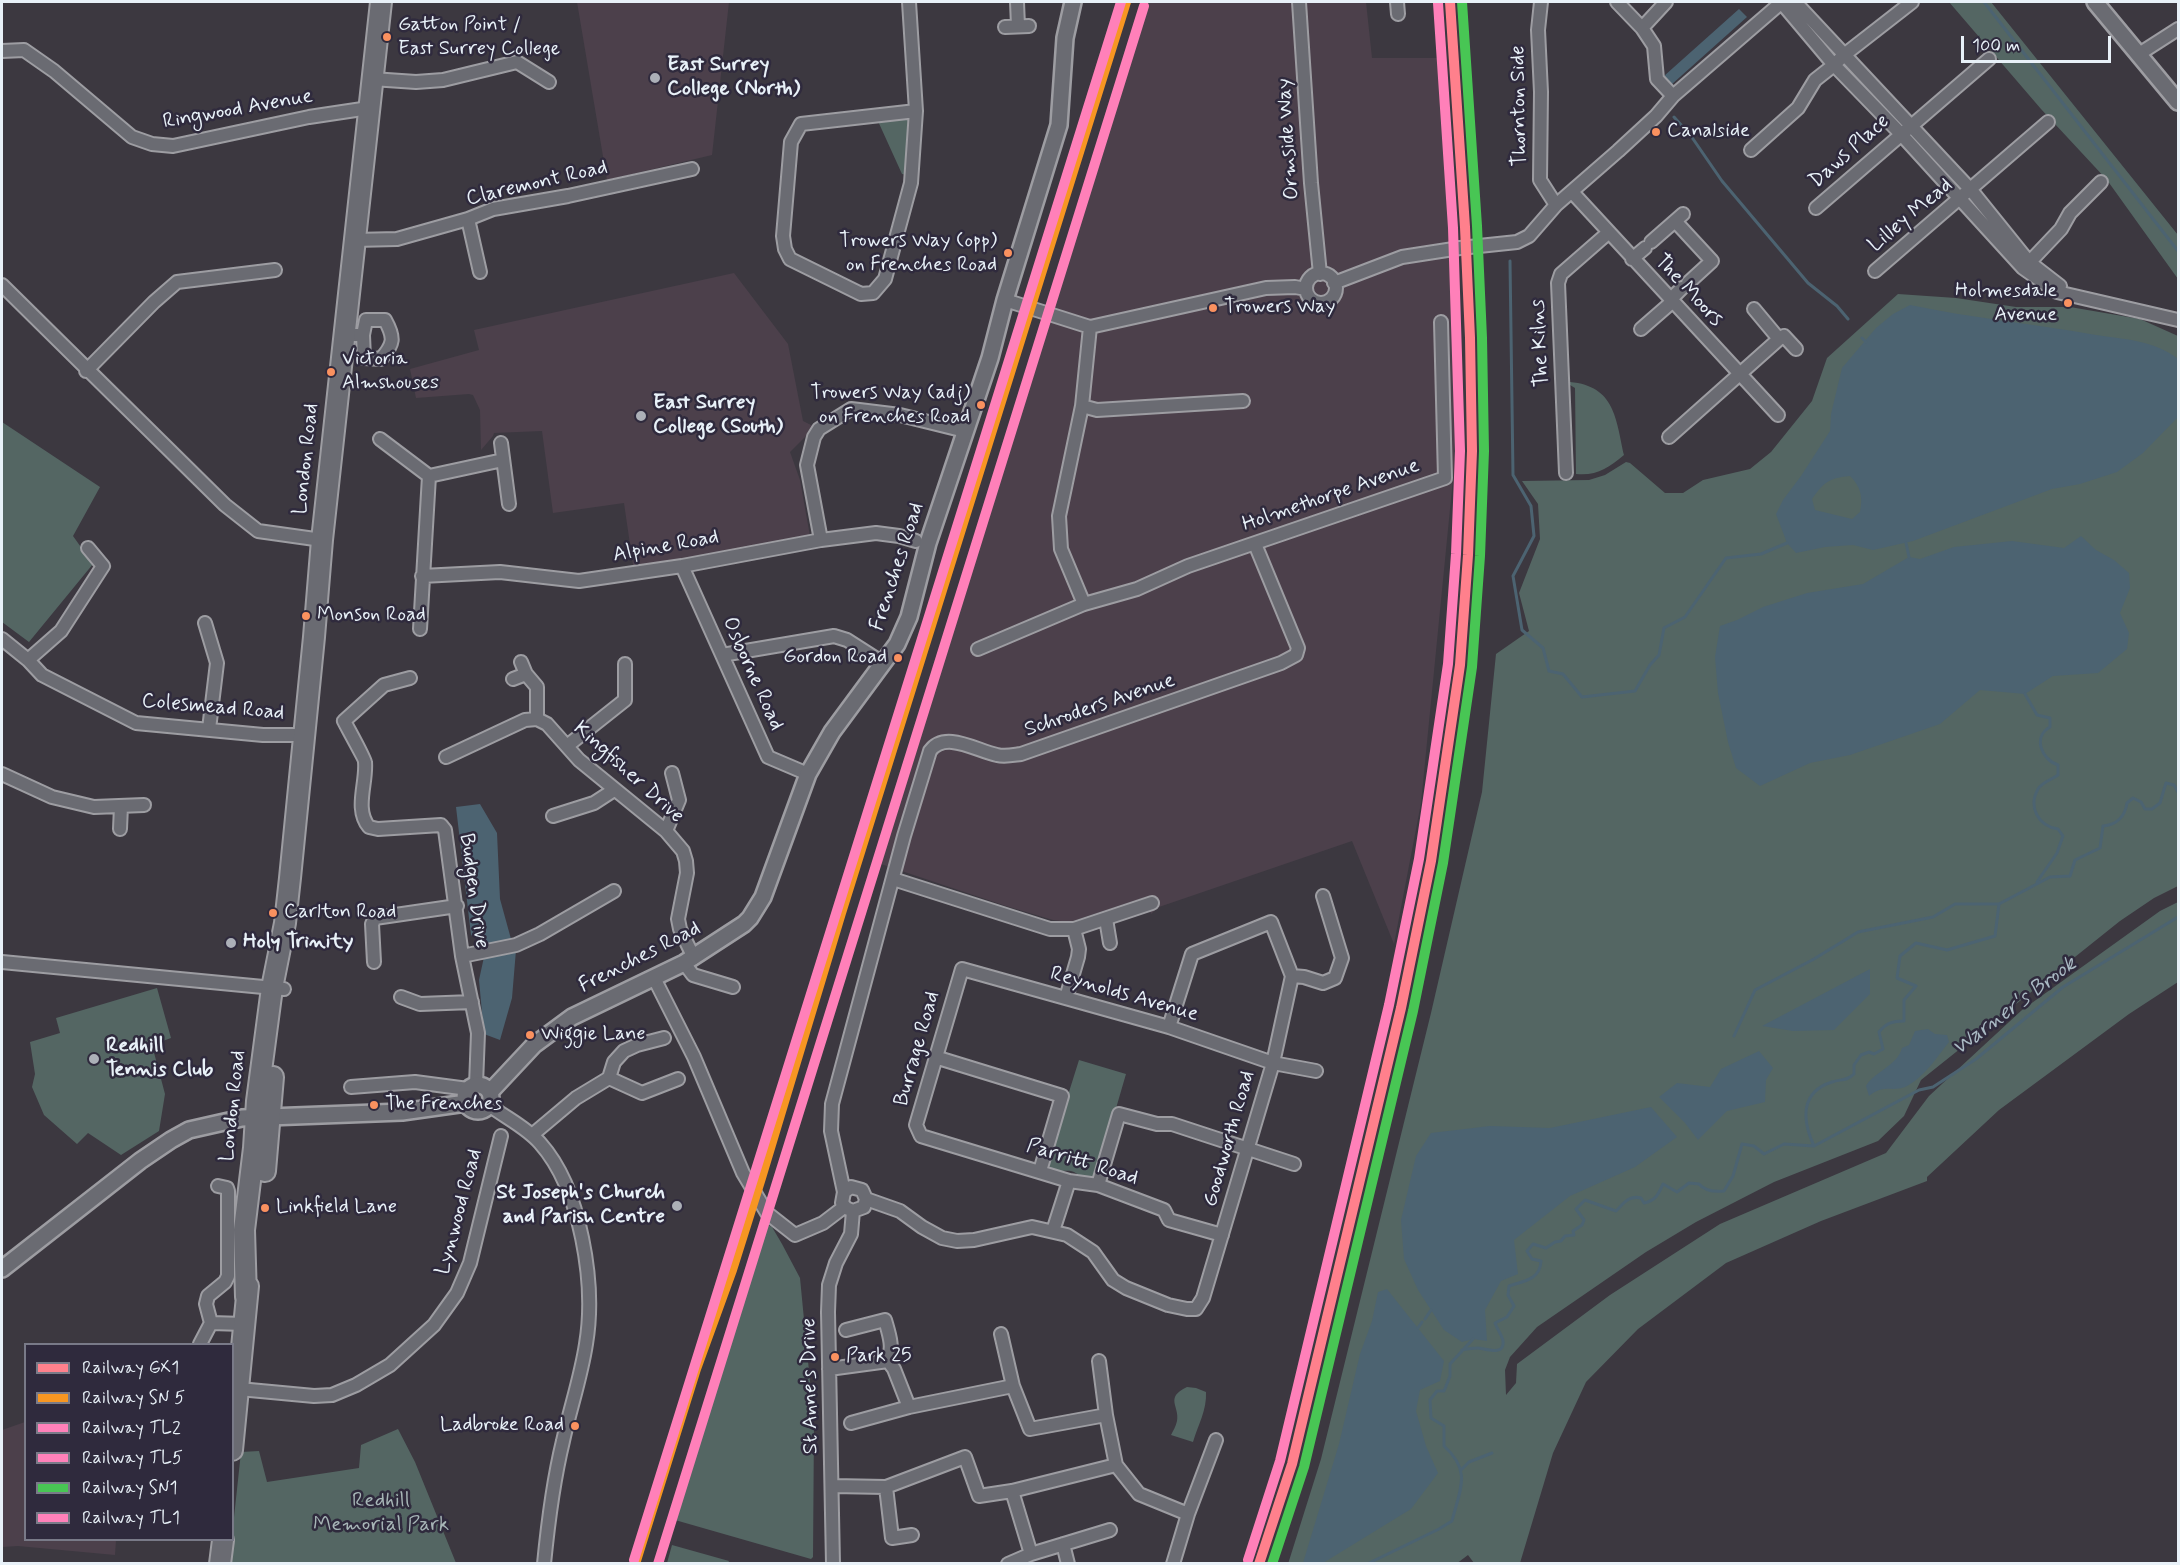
<!DOCTYPE html>
<html>
<head>
<meta charset="utf-8">
<style>
	body { margin:0 }
	#map { position:relative; width:2180px; height:1565px; overflow:hidden; background:#3c3840; font-family:Mynerve,sans-serif }
	canvas { display:block }
	.frame { position:absolute; inset:0; border:3px solid #e8f1f8; pointer-events:none }
	.legend { position:absolute; left:24px; top:1343px; width:210px; height:198px; box-sizing:border-box; background:#2f2a3d; border:2px solid #797a88; margin:0; padding:8px 10px; list-style:none; font-size:18px; color:#e8f1f8 }
	.legend li { display:flex; align-items:center; gap:12px; height:30px }
	.legend b { width:30px; border:2px solid #797a88 }
	.scale { position:absolute; left:1961px; top:36px; width:150px; height:27px; box-sizing:border-box; border:3px solid #e8f1f8; border-top:0; padding-left:8px; font-size:18px; line-height:21px; white-space:nowrap; color:#e8f1f8; -webkit-text-stroke:4px #2f2a3d; paint-order:stroke }
</style>
</head>
<body>
<div id="map">
<canvas width="2180" height="1565"></canvas>
<div class="frame"></div>
<ul class="legend">
<li><b style="height:8px;background:#ff808c"></b>Railway GX1</li>
<li><b style="height:8px;background:#f79622"></b>Railway SN 5</li>
<li><b style="height:8px;background:#ff80b9"></b>Railway TL2</li>
<li><b style="height:8px;background:#ff80b9"></b>Railway TL5</li>
<li><b style="height:8px;background:#48c654"></b>Railway SN1</li>
<li><b style="height:8px;background:#ff80b9"></b>Railway TL1</li>
</ul>
<div class="scale">100 m</div>
</div>
<script>
const c = document.querySelector('canvas').getContext('2d');
c.lineJoin = 'round';
function fillPath(path, color) { c.fillStyle = color; c.fill(path, 'evenodd'); }
function stroke(path, color, width, dash) { c.strokeStyle = color; c.lineWidth = width; c.lineCap = dash ? 'butt' : 'round'; c.setLineDash(dash || []); c.stroke(path); }
function drawText(font, color, halo, rows, align = 'center') {
  c.font = font + ' Mynerve,sans-serif'; c.lineWidth = 5; c.setLineDash([]); c.textBaseline = 'middle'; c.strokeStyle = halo; c.fillStyle = color; for (const [text, x, y, turn = 0] of rows) {
    c.save(); c.translate(x, y); c.rotate((+turn || 0) * Math.PI / 180); c.textAlign = isNaN(turn) ? turn : align; if (halo) c.strokeText(text, 0, 0); c.fillText(text, 0, 0); c.restore();
  }
}
fillPath(new Path2D(`
	M577,2H729L712,155L607,180Z
	M1148,2H1366L1372,58H1444L1458,428L1421,803L1394,944L1352,841L1159,907L1151,914L1146,897L1070,922L1053,920L1006,906L875,862L1053,293Z
	M734,273L788,344L803,421L815,427L790,452L800,480L810,536L666,565H633L624,503L553,513L542,431L494,433L493,436L481,450L480,410L473,395L469,394L416,398L410,369L479,350L474,330Z
	M25,1422L26,1540H116L115,1555L18,1546L2,1547V1430Z`), '#4c404b');
fillPath(new Path2D(`
	M1949,2H1991L2178,235V279L2107,180L2041,109Z
	M911,117L908,175L902,174L877,119Z
	M1898,294L1956,298L2016,307H2070L2140,319L2178,336V886L2154,898L2120,921L1921,1080L1904,1116L1878,1141L1774,1182L1696,1222L1646,1252L1537,1327L1510,1357L1505,1370L1506,1395L1516,1383L1517,1364L1610,1295L1720,1224L1886,1153L1929,1096L2022,1010L2160,911L2178,902V982L2129,1014L1999,1110L1927,1177V1181L1821,1221L1726,1263L1638,1329L1586,1382L1553,1453L1520,1563H1474L1468,1555L1456,1564H1288L1321,1459L1431,1013L1482,792L1496,654L1529,631L1519,593L1540,539L1538,504L1522,481L1589,480L1605,475L1626,462L1630,463L1665,493H1683L1703,480L1750,469L1771,452L1812,401L1827,358Z
	M1570,382C1615,386 1616,419 1624,455C1608,468 1597,476 1576,474L1575,388L1570,385Z
	M2,422L100,487L73,536L93,564L29,642L2,622Z
	M157,988L171,1038L152,1045L165,1094L159,1131L121,1155L88,1133L77,1144L44,1115L32,1087L35,1074L30,1042L60,1033L56,1018Z
	M1079,1060L1126,1074L1096,1177C1086,1183 1082,1176 1074,1172C1069,1169 1059,1172 1053,1171L1047,1162Z
	M766,1224L772,1227L782,1244L800,1278L814,1423L813,1557L811,1559L675,1520Z
	M1187,1387L1196,1388L1206,1392C1207,1410 1198,1425 1193,1442L1171,1435C1173,1431 1176,1426 1177,1421C1180,1406 1164,1398 1187,1387Z
	M398,1429L415,1462L456,1563L229,1564L241,1452L259,1451L267,1482L359,1468L361,1445Z
	M672,1545L729,1561L728,1563H667Z`), '#546663');
fillPath(new Path2D(`
	M1739,9L1747,17L1671,85L1664,76Z
	M1910,305C1972,318 2034,324 2096,335C2124,339 2156,341 2178,359V417L2143,453L2117,472L2080,484L2052,489L1913,541L1873,550L1853,545L1825,547L1796,553L1787,543L1776,514L1783,500L1801,476L1830,431L1831,414L1842,368L1876,328L1893,314ZM1850,476C1861,487 1863,497 1860,512L1852,519L1815,510L1812,499C1824,482 1829,478 1850,476Z
	M2081,536L2096,550L2114,560L2129,573L2130,588L2120,613L2129,633L2127,649L2098,673L2053,676L2025,694L1980,690L1940,724L1850,755L1810,763L1760,786L1736,768L1728,742L1718,693L1715,657L1720,626L1737,620L1763,607L1807,593L1863,584L1909,557L1920,559L1954,547L2012,541L2064,548Z
	M480,804L497,833L500,899L511,939L485,944L471,935L456,807Z
	M516,950L512,998L500,1040L484,1034L479,980L484,957Z
	M1870,969V994L1834,1030L1793,1031L1762,1026Z
	M1928,1029L1935,1034L1947,1035L1949,1042C1937,1057 1924,1078 1905,1087C1892,1092 1884,1084 1869,1096L1866,1086C1875,1071 1897,1066 1902,1048L1909,1045L1915,1031Z
	M1759,1051L1773,1068L1766,1080L1765,1102L1727,1111L1698,1140L1685,1123L1659,1097L1677,1083L1710,1087L1721,1069Z
	M1651,1107L1677,1137L1635,1167L1570,1196L1514,1240L1518,1274L1501,1281L1485,1310L1487,1341L1473,1339L1462,1342L1444,1330L1418,1290L1404,1259L1401,1220L1416,1156L1431,1133L1490,1126L1550,1128Z
	M1387,1289L1444,1361L1440,1381L1420,1390L1416,1411L1426,1446L1438,1473L1411,1509L1323,1563H1303L1339,1444L1360,1354L1372,1321L1378,1292Z`), '#4c6371');
stroke(new Path2D(`
	M1984,2L2178,251
	M1674,117L1691,136L1722,181L1808,283L1837,306L1848,319
	M1510,261L1513,475L1531,506L1534,536L1513,576L1522,630L1543,648L1549,671L1563,674L1582,697L1635,691L1650,665L1659,655L1664,628L1685,617L1726,558L1761,554L1787,543
	M1862,338L1866,342
	M1906,543L1909,557
	M2025,694L2037,715L2050,718V727C2032,737 2042,760 2058,765V775C2051,780 2042,782 2038,789C2028,807 2038,826 2058,829L2063,836L2057,853L2037,882
	M1999,904L2050,877L2070,876L2075,860L2100,848L2103,826C2117,825 2125,816 2127,803L2133,798L2141,802L2145,809H2152L2160,803L2166,783L2174,785L2178,792
	M1734,1036L1755,990L1814,959L1858,932L1933,917L1955,904H1999
	M1814,1146C1802,1120 1800,1092 1832,1082C1841,1079 1847,1081 1854,1074V1065L1861,1055L1869,1052L1874,1054L1883,1049L1879,1032C1886,1023 1893,1021 1904,1021V1000L1916,986L1897,978L1900,956L1916,943L1947,950L1995,936L1999,904
	M1425,1319L1431,1310
	M1418,1328L1422,1322
	M1462,1350C1467,1349 1472,1348 1477,1348C1484,1348 1505,1357 1503,1341C1502,1335 1497,1329 1495,1323L1507,1317L1514,1306L1508,1295L1509,1286C1524,1281 1540,1280 1541,1261L1532,1259L1527,1251L1533,1244L1546,1248L1555,1242L1561,1241L1565,1236L1574,1235L1573,1231L1582,1225L1584,1220L1576,1209L1585,1200L1616,1211C1624,1203 1629,1195 1641,1198L1644,1203C1656,1201 1659,1193 1663,1184L1677,1192L1689,1183L1699,1184C1705,1191 1715,1192 1724,1191L1733,1176L1742,1144L1754,1146L1764,1154L1784,1144L1814,1146L1919,1090L1933,1087L1976,1059L2063,987L2178,917
	M1462,1469L1469,1462L1492,1453
	M1367,1564L1439,1529L1452,1521C1460,1489 1472,1471 1444,1446V1426L1431,1418L1430,1400L1437,1391H1444L1450,1376V1364L1473,1339`), '#4c6371', 3);
const minor = new Path2D(`
	M909,2L916,111L911,183L885,279L873,293L861,294L790,259L785,249L783,236L791,142L801,124L916,111
	M1017,2L1018,26
	M1299,2L1311,183L1320,274
	M1397,2L1398,14
	M1541,2L1538,30L1541,92L1540,180L1556,205
	M1617,2L1642,28L1654,46L1657,79L1673,96
	M1781,2L1834,65L1900,133L2023,268L2057,292L2178,320
	M1795,2L1971,190L2029,262L2060,286
	M1005,27L1029,26
	M1642,28L1666,2
	M2,51L24,50L54,71L132,137L152,144L173,146L309,117L369,108
	M2139,54L2178,29
	M372,79L416,82L443,80L517,62L549,82
	M1751,150L1798,108L1815,80L1834,65L1844,55L1912,2
	M1572,192L1778,415
	M1816,208L1989,59
	M468,219L480,272
	M1675,221L1712,261L1688,283
	M354,240L397,239L468,219L493,209L568,196L692,169
	M1651,242L1683,214
	M1632,259L1645,248
	M2024,268L2061,229L2070,213L2101,182
	M1875,271L2048,122
	M1306 288a15 15 0 1 1 30 0a15 15 0 1 1-30 0Z
	M1334,283L1402,257L1460,248L1517,242L1529,236L1556,205L1618,151L1656,116L1673,96L1782,2
	M2,285L225,505L258,531L322,540
	M1005,300L1090,327L1266,288L1295,287L1306,289
	M1670,300L1682,288
	M1641,329L1672,302
	M345,335H363L364,358L381,359C394,344 395,338 385,320H366L363,335
	M1779,339L1784,336L1796,349
	M86,371L154,302L177,282L275,270
	M1082,406L1097,410L1243,401
	M1669,437L1779,339L1754,309
	M380,439L429,476L503,460
	M501,443L509,504
	M1566,473L1558,283L1561,274L1608,233
	M821,540L807,465L814,437L819,429L851,409L900,415L965,431
	M682,566L768,757L808,774
	M422,576L500,572L579,581L682,566L821,540L876,533L899,536L916,541
	M1084,604L1061,549L1059,516L1082,406L1090,327
	M205,623L217,663L209,729
	M420,629L429,476
	M2,639L28,660L42,675L136,723L263,735H304
	M978,649L1084,604L1137,589L1188,566L1445,478L1441,322
	M722,655L834,636L847,640L883,663
	M28,660L61,631L103,566L88,548
	M521,662L526,674L537,687V719
	M410,678L384,685L344,721C347,727 365,759 365,762C367,783 354,809 369,827L378,829L441,825L445,830L462,956L478,1033L476,1085
	M513,679L526,674
	M567,746L625,700V664
	M446,757L525,720L537,719L547,724L579,760L666,831L683,851L686,861L687,873L678,919L680,929L694,958
	M2,774L52,797L94,807L144,805
	M553,816L594,803L614,790
	M120,829L121,806
	M666,831L679,800L672,773
	M893,879L1050,929H1074L1152,903
	M1106,919L1110,943
	M462,956L516,945L540,934L614,891
	M2,962L284,989
	M374,962L372,924L375,918L457,906
	M684,963L693,975L733,987
	M654,978L694,1057L743,1173L767,1213L795,1235L823,1223L844,1207
	M401,997L420,1004L472,1002
	M1066,998L1078,957L1079,949L1074,929
	M1169,1027L1192,954L1271,922L1292,976
	M935,1057L1062,1096L1040,1171
	M609,1078L642,1093L678,1079
	M351,1087L415,1082L468,1089
	M489,1105C506,1118 526,1127 540,1143C581,1189 596,1284 586,1344C581,1377 570,1409 563,1441C553,1482 548,1523 544,1564
	M532,1135L576,1098L609,1078L614,1062L624,1051L637,1045L664,1038
	M1098,1185L1119,1114L1157,1124H1172L1294,1164
	M844,1192L851,1187L862,1190L866,1199L864,1207L853,1211L846,1208L842,1203L844,1192L831,1131L832,1104L904,836L930,751C945,730 977,751 997,755C1005,757 1013,755 1021,754L1281,663L1296,655L1298,648L1255,544
	M866,1199L900,1211L922,1227L942,1238L957,1241L974,1240L1032,1227L1067,1235L1093,1252L1113,1280L1126,1288L1168,1305L1187,1309H1196L1203,1298L1273,1063L1292,976L1304,977L1323,983L1335,978L1342,958L1323,896
	M1053,1231L1069,1181
	M1222,1235L1169,1220L1164,1210L1098,1185L1069,1181L921,1136L916,1125L962,969L1169,1027L1273,1063L1316,1071
	M211,1323L244,1324
	M846,1330L885,1320C889,1334 894,1347 888,1361
	M1001,1334L1013,1386
	M200,1344L211,1323L206,1304L208,1296L225,1282L228,1276V1191L227,1188L218,1186
	M1099,1361L1106,1415
	M829,1369L888,1361L894,1369L909,1407L1013,1386L1030,1429L1106,1415L1116,1465
	M239,1389L314,1396L332,1395L356,1385L390,1365L434,1325L457,1293L470,1263L501,1136
	M851,1423L909,1407
	M833,1486L886,1487L965,1457L979,1496L1012,1491L1116,1465L1139,1494L1188,1514
	M886,1487L892,1538L912,1535
	M1012,1491L1031,1554
	M1063,1544L1068,1564
	M833,1564L828,1312L829,1285L836,1263L851,1234L853,1211
	M1008,1564L1031,1554L1110,1530
	M1173,1564L1188,1514L1216,1440`);
const tertiary = new Path2D(`
	M2095,2L2178,102
	M465 1098a13 13 0 1 1 26 0a13 13 0 1 1-26 0Z
	M490,1092L534,1045L572,1017L684,963L744,924L750,918L763,897L808,774L832,732L897,644L909,617L928,543L990,358L1005,300L1059,125L1065,38L1073,2
	M2,1269L140,1161L171,1140L189,1130L242,1118L402,1112L466,1103`);
const primary = new Path2D(`
	M265,1171L273,1077
	M246,1297L244,1230L254,1148L257,1101L272,988L285,923L290,878L314,637L322,540L381,2
	M232,1450L248,1286
	M220,1564L223,1540`);
stroke(minor, '#9d9da2', 16);
stroke(tertiary, '#9d9da2', 20);
stroke(primary, '#9d9da2', 24);
stroke(minor, '#6a6b72', 12);
stroke(tertiary, '#6a6b72', 15);
stroke(primary, '#6a6b72', 20);
stroke(new Path2D(`
	M1259,1564L1292,1464L1401,1008L1431,861L1460,665L1468,555L1472,451L1470,338L1465,227L1450,2`), '#ff808c', 10);
stroke(new Path2D(`
	M635,1564L696,1369L732,1270L761,1178L841,913L1126,2`), '#f79622', 10);
stroke(new Path2D(`
	M658,1564L1144,6`), '#ff80b9', 10);
stroke(new Path2D(`
	M634,1560L1121,2`), '#ff80b9', 10);
stroke(new Path2D(`
	M1272,1564L1304,1467L1413,1011L1443,863L1472,667L1480,556L1484,451L1482,338L1477,226L1462,2`), '#48c654', 10);
stroke(new Path2D(`
	M1248,1560L1280,1461L1389,1005L1419,859L1448,664L1456,554L1460,451L1453,228L1438,3`), '#ff80b9', 10);
for (const [x, y, r, color] of [
	[387,37,5,"#fa915f"],
	[655,78,6,"#acb0b8"],
	[1656,132,5,"#fa915f"],
	[1008,253,5,"#fa915f"],
	[2068,303,5,"#fa915f"],
	[1213,308,5,"#fa915f"],
	[331,372,5,"#fa915f"],
	[981,405,5,"#fa915f"],
	[641,416,6,"#acb0b8"],
	[306,616,5,"#fa915f"],
	[898,658,5,"#fa915f"],
	[273,913,5,"#fa915f"],
	[231,943,6,"#acb0b8"],
	[530,1035,5,"#fa915f"],
	[94,1059,6,"#acb0b8"],
	[374,1105,5,"#fa915f"],
	[677,1206,6,"#acb0b8"],
	[265,1208,5,"#fa915f"],
	[835,1357,5,"#fa915f"],
	[575,1426,5,"#fa915f"]
]) { const dot = new Path2D(); dot.arc(x, y, r, 0, 2 * Math.PI); c.fillStyle = color; c.fill(dot); stroke(dot, '#2f2a3d', 2); }
drawText('20px', '#e8f1f8', '#2f2a3d', [
	["Gatton Point /",398,26],
	["East Surrey College",398,50],
	["Canalside",1667,132],
	["Trowers Way (opp)",997,242,"right"],
	["on Frenches Road",997,266,"right"],
	["Holmesdale",2057,292,"right"],
	["Avenue",2057,316,"right"],
	["Trowers Way",1224,308],
	["Victoria",342,360],
	["Almshouses",342,384],
	["Trowers Way (adj)",970,394,"right"],
	["on Frenches Road",970,418,"right"],
	["Monson Road",317,616],
	["Gordon Road",887,658,"right"],
	["Carlton Road",284,913],
	["Wiggie Lane",541,1035],
	["The Frenches",385,1105],
	["Linkfield Lane",276,1208],
	["Park 25",846,1357],
	["Ladbroke Road",564,1426,"right"]
], 'left');
drawText('bold 21px', '#e8f1f8', '#2f2a3d', [
	["East Surrey",667,66],
	["College (North)",667,90],
	["East Surrey",653,404],
	["College (South)",653,428],
	["Holy Trinity",243,943],
	["Redhill",106,1047],
	["Tennis Club",106,1071],
	["St Joseph's Church",665,1194,"right"],
	["and Parish Centre",665,1218,"right"]
], 'left');
drawText('21px', '#e8f1f8', '#2f2a3d', [
	["Thornton Side",1520,106,-91],
	["Ringwood Avenue",238,110,-10],
	["Ormside Way",1289,139,-94],
	["Daws Place",1850,152,-42],
	["Claremont Road",537,184,-13],
	["Lilley Mead",1911,216,-40],
	["The Moors",1688,291,47],
	["The Kilns",1541,343,-93],
	["London Road",307,459,-84],
	["Holmethorpe Avenue",1331,496,-19],
	["Alpine Road",666,547,-10],
	["Frenches Road",898,567,-72],
	["Osborne Road",752,674,66],
	["Schroders Avenue",1100,706,-19],
	["Colesmead Road",213,708,5],
	["Kingfisher Drive",628,773,42],
	["Budgen Drive",473,891,82],
	["Frenches Road",640,958,-27],
	["Reynolds Avenue",1124,995,16],
	["Burrage Road",918,1049,-74],
	["London Road",234,1106,-84],
	["Goodworth Road",1230,1139,-74],
	["Parritt Road",1082,1163,17],
	["Lynwood Road",460,1212,-75],
	["St Anne's Drive",811,1386,-91]
]);
drawText('21px', '#a7b6b7', '#2f2a3d', [
	["Redhill",381,1502],
	["Memorial Park",381,1526]
]);
drawText('italic 22px', '#aabac4', '#2f2a3d', [
	["Warner's Brook",2015,1007,-37]
]);
</script>
</body>
</html>
